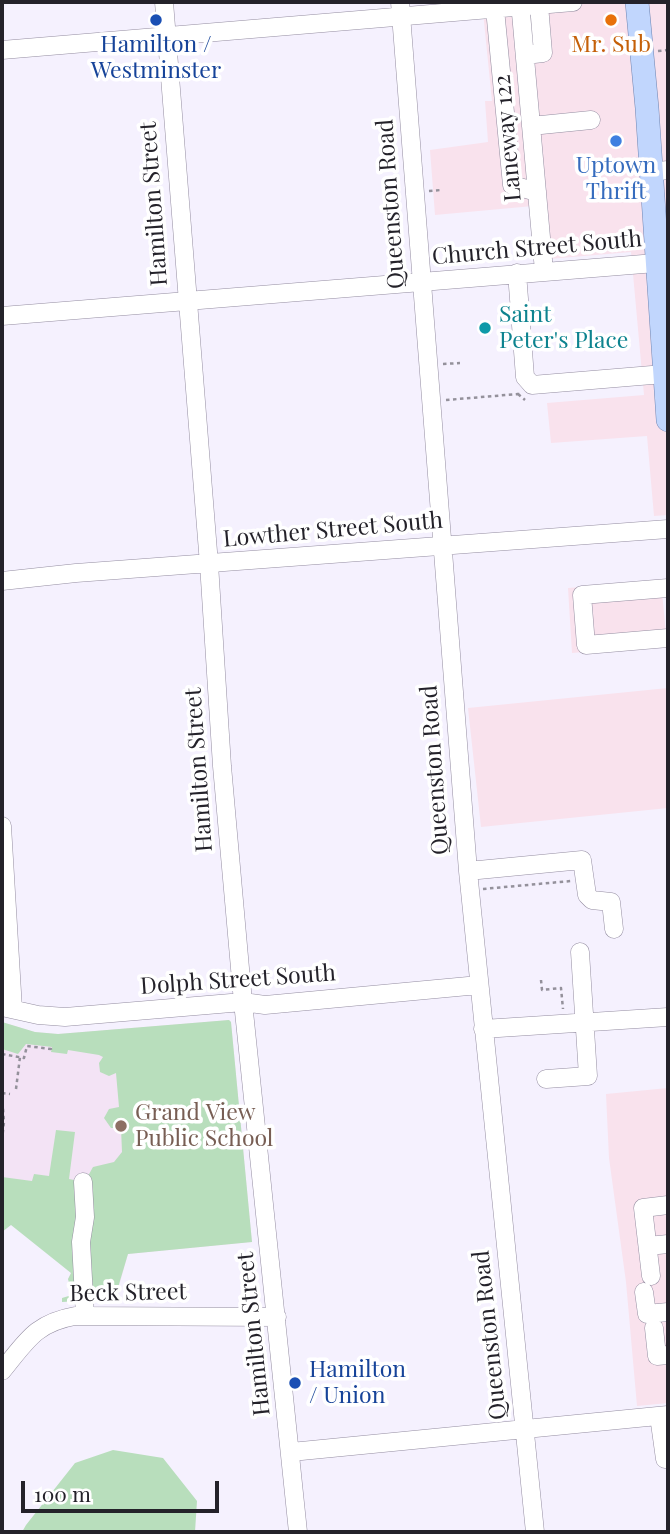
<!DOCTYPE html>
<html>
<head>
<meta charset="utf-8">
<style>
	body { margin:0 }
	#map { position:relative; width:670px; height:1534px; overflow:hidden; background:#f5f1fe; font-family:"Playfair Display",serif }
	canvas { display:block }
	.frame { position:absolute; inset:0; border:4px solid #24222a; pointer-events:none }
	.scale { position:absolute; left:21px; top:1481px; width:198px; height:32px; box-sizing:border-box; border:4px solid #24222a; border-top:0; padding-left:9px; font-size:21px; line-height:24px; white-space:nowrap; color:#24222a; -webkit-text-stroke:5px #fff; paint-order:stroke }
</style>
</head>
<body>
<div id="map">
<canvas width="670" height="1534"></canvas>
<div class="frame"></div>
<div class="scale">100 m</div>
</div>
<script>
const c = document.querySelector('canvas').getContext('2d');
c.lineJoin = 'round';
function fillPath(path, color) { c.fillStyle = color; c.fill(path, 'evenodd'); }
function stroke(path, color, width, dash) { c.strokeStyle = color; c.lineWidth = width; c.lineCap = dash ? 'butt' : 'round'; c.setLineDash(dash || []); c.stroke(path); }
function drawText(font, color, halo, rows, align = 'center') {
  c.font = font + ' "Playfair Display",serif'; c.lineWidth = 7; c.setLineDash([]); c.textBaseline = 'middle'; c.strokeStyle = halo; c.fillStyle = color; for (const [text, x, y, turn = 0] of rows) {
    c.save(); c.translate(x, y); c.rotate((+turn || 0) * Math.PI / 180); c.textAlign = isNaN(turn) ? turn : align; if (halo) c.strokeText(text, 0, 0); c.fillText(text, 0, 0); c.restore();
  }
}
fillPath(new Path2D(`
	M482,2H668V515L654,516L647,436L551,443L547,403L644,395L631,252L537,260L533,206L435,215L430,150L488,142L485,101H492Z
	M661,581L667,645L572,653L568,588Z
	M668,688V808L481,827L468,708Z
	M668,1088V1403L637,1406L626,1282L609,1158L606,1094Z`), '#f9e2ed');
fillPath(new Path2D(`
	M229,1020L231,1022L252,1242L128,1254L116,1297L68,1279L71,1273L2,1215V1022L35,1032L58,1034Z`), '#f3e3f5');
fillPath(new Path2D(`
	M229,1020L231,1022L252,1242L128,1254L114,1301H88V1176L93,1167L114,1162L122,1152L121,1128H111L104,1118L109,1109L119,1107L116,1073L109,1076L100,1072L99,1063L103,1057L99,1055L68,1050L67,1054L51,1052L52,1047L26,1044L18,1054L2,1049V1022L35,1032L58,1034Z
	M56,1130L75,1132L69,1179L79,1181L80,1301L62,1302V1298L72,1295L68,1279L71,1273L11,1225L2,1232V1177L32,1181L34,1174L49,1176Z
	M113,1450L163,1458L197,1501L195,1532H22L26,1525L75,1463Z`), '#b8debc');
const minor = new Path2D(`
	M164,2L209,564L222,766L243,1002L298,1532
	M400,2L468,871L535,1532
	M520,2L544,271
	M495,9L512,185L537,192
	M2,50L573,2
	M525,55L543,53L539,5
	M531,126L591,120
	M651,172L668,170
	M517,273L525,377L532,385L664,374
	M2,316L668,262
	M2,581L76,573L668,529
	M668,588L582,595L586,645L668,638
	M2,826L13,1009
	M468,871L582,860L587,895L592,900L611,902L614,929
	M2,1007L38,1015L65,1017L243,1002L265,1005L479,985
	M483,1029L668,1017
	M546,1079L588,1076L580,952
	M83,1182L85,1217L81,1242L85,1316
	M648,1246L668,1244
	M651,1276L643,1208L668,1205
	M644,1292L647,1314L668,1312
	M654,1328L657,1356L668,1355
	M2,1371C26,1342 35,1323 75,1316L277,1317
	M659,1416L665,1459
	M291,1452L668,1415`);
const major = new Path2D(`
	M637,2L647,108L668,420`);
stroke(minor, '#948da1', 19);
stroke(major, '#6f85b2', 24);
stroke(new Path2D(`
	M658,51L668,50
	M429,191L441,190
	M443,364L460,363
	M518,394L525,400
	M446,400L518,394V392
	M483,889L571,881
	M541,980L542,990L561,988L563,1009
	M2,1054L24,1058L27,1046L51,1049L50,1052
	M16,1089L20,1057
	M2,1093L10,1094
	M2,1095L4,1122L2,1140`), '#94919b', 2.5, [3.5, 3.5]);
stroke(minor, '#fff', 18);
stroke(major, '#c1d6fd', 23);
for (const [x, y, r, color] of [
	[156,20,7,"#1a4fb4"],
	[611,20,7,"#e8710a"],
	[616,141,7,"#3f7fe0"],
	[485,328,7,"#0f9aa8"],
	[121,1126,7,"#8d6e63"],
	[295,1383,7,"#1a4fb4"]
]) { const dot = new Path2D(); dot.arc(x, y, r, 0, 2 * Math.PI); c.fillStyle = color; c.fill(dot); stroke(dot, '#fff', 2.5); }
drawText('23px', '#164399', '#fff', [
	["Hamilton /",156,45],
	["Westminster",156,71],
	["Hamilton",309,1370,"left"],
	["/ Union",309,1396,"left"]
]);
drawText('23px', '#c56008', '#fff', [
	["Mr. Sub",611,45]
]);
drawText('23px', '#24222a', '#fff', [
	["Laneway 122",508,138,-95],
	["Hamilton Street",154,204,-94],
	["Queenston Road",391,204,-94],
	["Church Street South",537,248,-5],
	["Lowther Street South",333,530,-5],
	["Hamilton Street",199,770,-94],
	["Queenston Road",435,770,-94],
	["Dolph Street South",238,980,-4],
	["Beck Street",128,1293,-1],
	["Hamilton Street",254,1334,-96],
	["Queenston Road",490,1335,-96]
]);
drawText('23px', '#366cbe', '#fff', [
	["Uptown",616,166],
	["Thrift",616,192]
]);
drawText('23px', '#0d838f', '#fff', [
	["Saint",499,315],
	["Peter's Place",499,341]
], 'left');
drawText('23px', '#785e54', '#fff', [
	["Grand View",135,1113],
	["Public School",135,1139]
], 'left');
</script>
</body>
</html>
